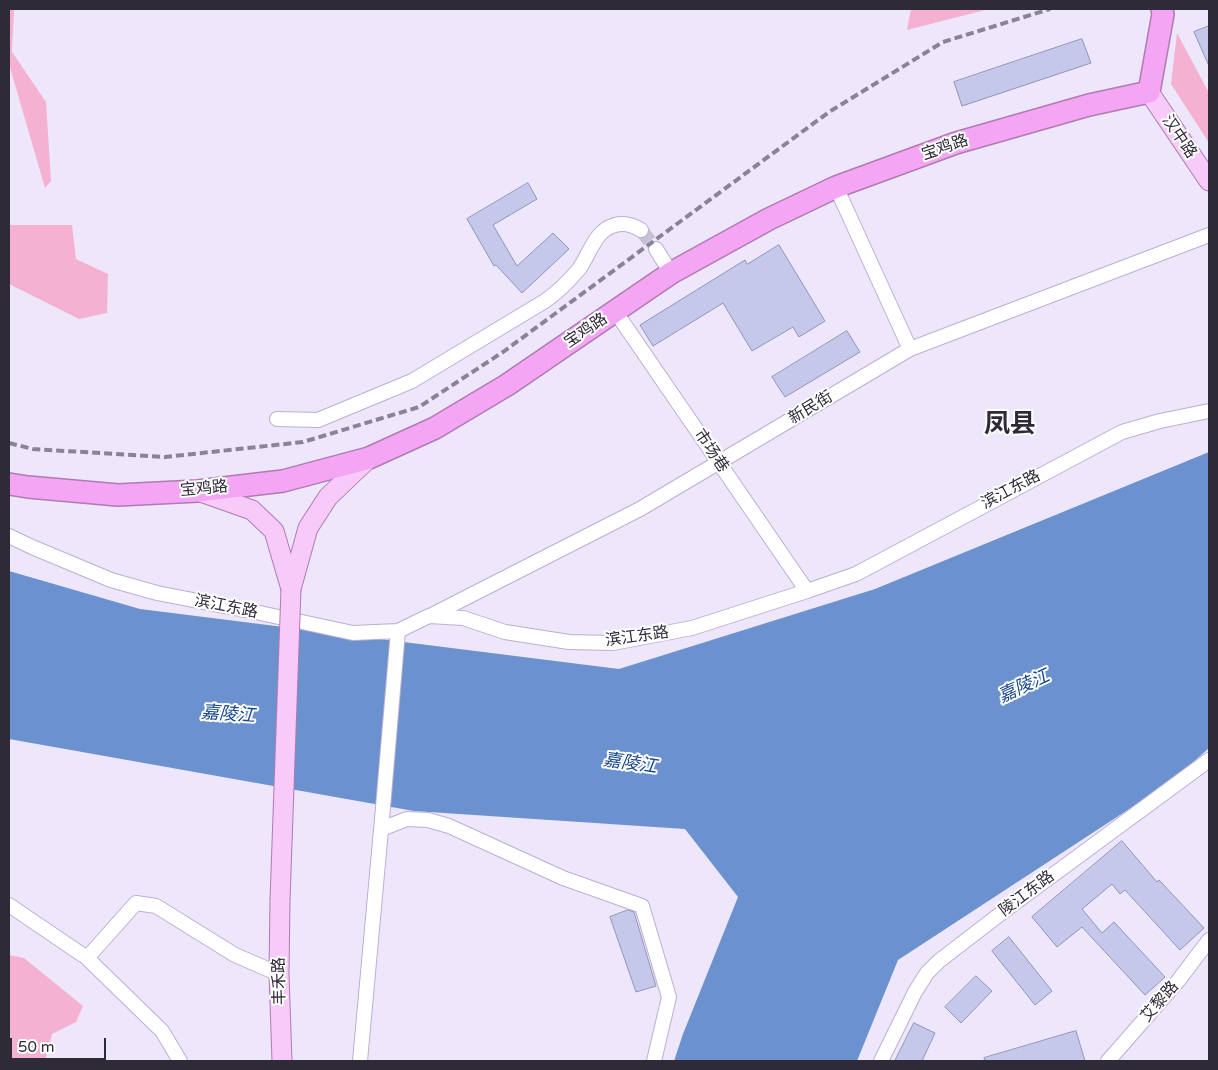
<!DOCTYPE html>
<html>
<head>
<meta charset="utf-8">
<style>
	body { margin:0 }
	#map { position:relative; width:1218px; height:1070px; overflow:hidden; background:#eee6fb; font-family:"Varela Round",sans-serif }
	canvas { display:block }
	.frame { position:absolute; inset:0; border:10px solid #2f2a37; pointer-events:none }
	.scale { position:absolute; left:10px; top:1038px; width:96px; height:22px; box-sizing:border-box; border:2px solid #2f2a37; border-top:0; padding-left:6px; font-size:15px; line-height:18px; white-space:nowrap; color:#2f2a37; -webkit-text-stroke:4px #fff; paint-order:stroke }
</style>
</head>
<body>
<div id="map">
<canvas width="1218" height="1070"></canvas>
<div class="frame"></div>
<div class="scale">50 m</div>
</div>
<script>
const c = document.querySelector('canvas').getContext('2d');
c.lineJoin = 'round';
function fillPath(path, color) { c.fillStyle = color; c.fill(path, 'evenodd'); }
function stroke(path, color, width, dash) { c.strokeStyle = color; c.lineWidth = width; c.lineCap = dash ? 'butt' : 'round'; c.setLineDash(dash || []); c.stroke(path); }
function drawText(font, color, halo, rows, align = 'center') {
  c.font = font + ' "Varela Round","Noto Sans SC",sans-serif'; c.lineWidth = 4; c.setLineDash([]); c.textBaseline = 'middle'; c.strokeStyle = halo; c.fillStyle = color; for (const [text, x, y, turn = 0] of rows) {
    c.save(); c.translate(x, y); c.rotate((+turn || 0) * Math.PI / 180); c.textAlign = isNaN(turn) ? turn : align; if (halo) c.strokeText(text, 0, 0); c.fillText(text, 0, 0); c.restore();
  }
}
fillPath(new Path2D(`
	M9,9H14L12,52L46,102L51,181L45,188L9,64Z
	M911,9H989L907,30Z
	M1177,33L1209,93V143L1171,84Z
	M9,225H72L76,259L108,274L107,313L79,319L9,284Z
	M9,955L24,958L83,1006L76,1022L52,1034L45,1061H9Z`), '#f4b1d1');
fillPath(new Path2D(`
	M1209,452V748L1172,781L898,960L857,1061H674L683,1034L738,897L685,829L414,811L9,739V571L140,609L619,669L875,589Z`), '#6b92ce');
const building = new Path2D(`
	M1209,26V66L1194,32Z
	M1082,39L1091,63L962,106L954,82Z
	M528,183L537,199L493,225L517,266L553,233L569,249L522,293L496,265L494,266L467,219Z
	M779,245L825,321L799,337L793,327L752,351L723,303L653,346L640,325L745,260L747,264Z
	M847,331L860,352L785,397L772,377Z
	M1122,841L1157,882L1159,880L1204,928L1180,950L1125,890L1120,894L1112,884L1082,909L1102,933L1114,922L1165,977L1145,995L1082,927L1057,947L1032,917Z
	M628,910L634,912L656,986L636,992L610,917Z
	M1009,937L1052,991L1035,1005L992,951Z
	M976,976L992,991L961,1023L945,1007Z
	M914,1023L935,1033L922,1061H895Z
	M1076,1031L1085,1061H985L984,1058Z`);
fillPath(building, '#c5c8eb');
stroke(building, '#9194b5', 1);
stroke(new Path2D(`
	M641,230L656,249`), '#c8c0d4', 14, [14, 7]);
const minor = new Path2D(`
	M836,187L910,349
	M656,249L671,273
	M615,311L807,591
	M277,419L318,420L412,381L545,301C558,292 569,281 579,269C590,254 595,230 615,225C625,222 633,225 641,230
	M9,536L32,547L111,580L157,593L260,613L353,633L398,631L429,616L463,618L505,632L569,642L613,643L692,628L807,591L856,574L1122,432L1160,421L1209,411
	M430,616L640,509L910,349L1209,235
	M381,829L407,819L428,820L449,826L563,878L642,906L669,997L654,1061
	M9,905L87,958L162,1031L180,1061
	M87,958L136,903L156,906L235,955L279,974
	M360,1061L382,819L398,631
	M881,1061L915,992L927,973L939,961L1004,911L1209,760
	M1108,1061L1178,981L1209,940`);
const major = new Path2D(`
	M1149,92L1209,181
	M198,491L252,510L274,531L291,589L308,528L328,497L369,458
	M280,900L279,974L282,1061`);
const highway = new Path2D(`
	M9,484L28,487L118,495L198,491L283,481L369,458L435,428L507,385L671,273L769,219L836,187L956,143L1089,105L1149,92L1163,14L1162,9`);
stroke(minor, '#bdafd0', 16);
stroke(major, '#af7bb2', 21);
stroke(highway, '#af7bb2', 24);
stroke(minor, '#fff', 14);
stroke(major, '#f8caf9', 19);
stroke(highway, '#f4a6f5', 21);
stroke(new Path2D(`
	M9,443L33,449L165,457L303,442L419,407L503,352L829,112L943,42L1050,9`), '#898394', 4, [8, 4]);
const majorBridge = new Path2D(`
	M280,900L291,589`);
stroke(majorBridge, '#af7bb2', 21, []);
stroke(majorBridge, '#f8caf9', 19);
drawText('16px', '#2f2a37', '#fff', [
	["汉中路",1179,137,56],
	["宝鸡路",945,148,-19],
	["宝鸡路",586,331,-34],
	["新民街",811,408,-31],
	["市场巷",711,451,56],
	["宝鸡路",204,489,-5],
	["滨江东路",1011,490,-28],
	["滨江东路",226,607,11],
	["滨江东路",637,637,-8],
	["陵江东路",1027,894,-37],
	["丰禾路",280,981,-91],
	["艾黎路",1160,1002,-49]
]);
drawText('italic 18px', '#15468d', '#fff', [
	["嘉陵江",1024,687,-25],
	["嘉陵江",228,715,4],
	["嘉陵江",630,764,8]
]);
drawText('bold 26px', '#2f2a37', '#fff', [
	["凤县",1010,425]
]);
</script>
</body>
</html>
